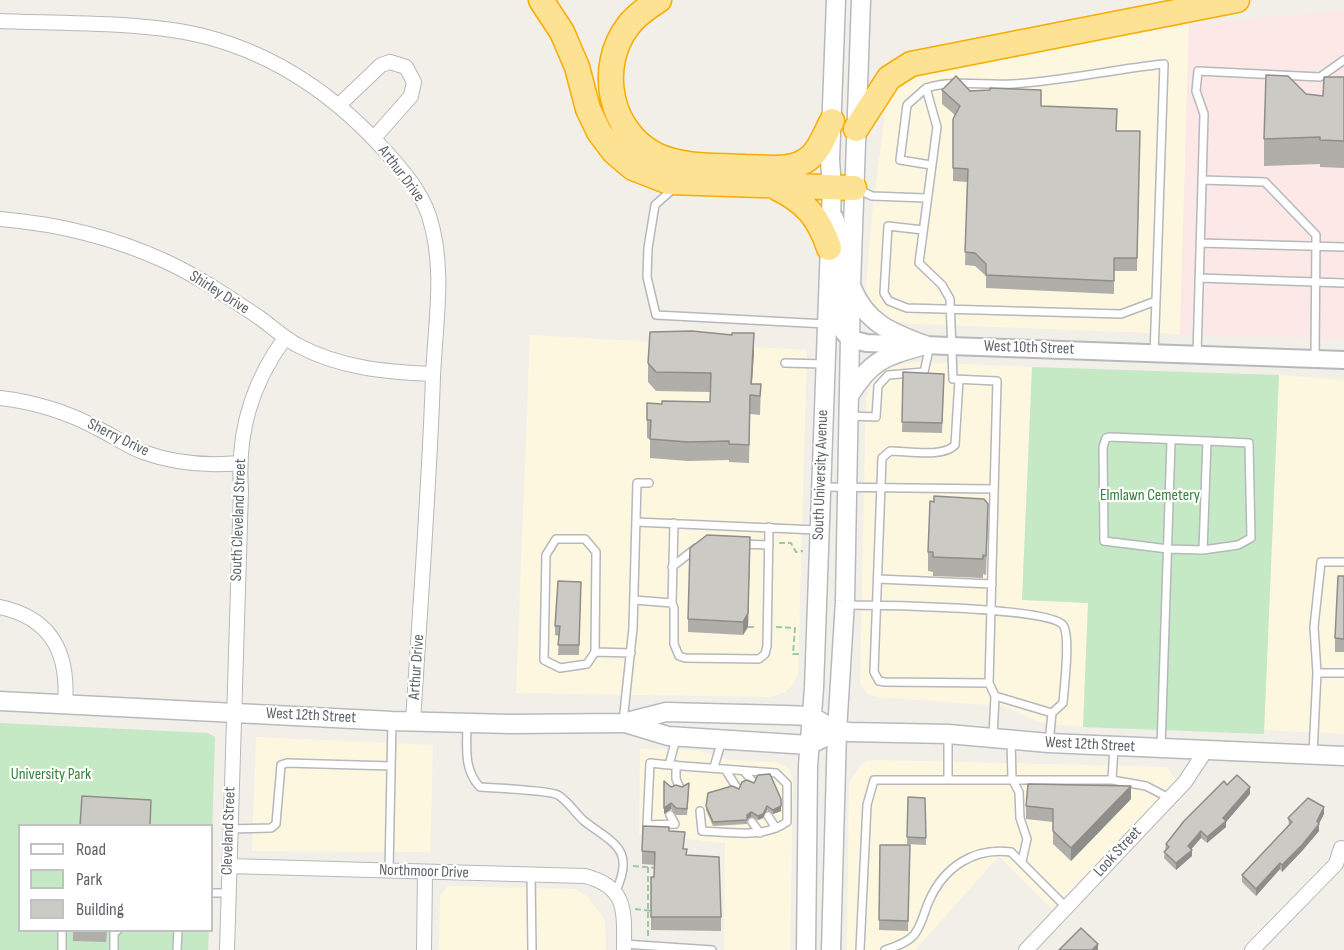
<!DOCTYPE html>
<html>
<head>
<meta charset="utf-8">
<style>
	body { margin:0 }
	#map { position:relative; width:1344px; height:950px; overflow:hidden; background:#f1efe8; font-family:"Sofia Sans Condensed",sans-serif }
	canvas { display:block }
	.legend { position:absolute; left:18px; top:824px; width:195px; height:108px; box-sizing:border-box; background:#fff; border:2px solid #bfc1c3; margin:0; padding:8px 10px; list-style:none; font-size:18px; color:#5f6368 }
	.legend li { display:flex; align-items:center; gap:12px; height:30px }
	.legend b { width:30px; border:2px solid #bfc1c3 }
</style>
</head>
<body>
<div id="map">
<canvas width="1344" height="950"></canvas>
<ul class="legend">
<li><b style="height:8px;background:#fff"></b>Road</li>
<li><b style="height:16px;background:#c5e8c5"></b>Park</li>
<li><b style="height:16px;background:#cccac5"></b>Building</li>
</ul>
</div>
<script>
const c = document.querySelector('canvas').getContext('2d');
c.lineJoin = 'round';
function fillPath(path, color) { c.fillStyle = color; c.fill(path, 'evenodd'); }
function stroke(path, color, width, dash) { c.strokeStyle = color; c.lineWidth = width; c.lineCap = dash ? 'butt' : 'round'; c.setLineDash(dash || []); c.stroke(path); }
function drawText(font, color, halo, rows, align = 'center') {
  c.font = font + ' "Sofia Sans Condensed",sans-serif'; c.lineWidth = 4.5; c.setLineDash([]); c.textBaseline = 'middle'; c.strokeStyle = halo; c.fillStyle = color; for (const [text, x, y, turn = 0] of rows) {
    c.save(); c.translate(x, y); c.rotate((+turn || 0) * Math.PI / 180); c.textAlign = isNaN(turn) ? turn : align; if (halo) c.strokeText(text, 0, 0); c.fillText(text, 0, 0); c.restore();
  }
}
fillPath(new Path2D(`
	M1189,25L1180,334L916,324L888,320L874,308L866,289L872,215L888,89L902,73Z
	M530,335L807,350L798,673L793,685L785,692L771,697L516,693Z
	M915,362L1032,367L1022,600L1088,603L1083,727L1043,723L1002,706L877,697L868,695L860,684L866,397L872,382L888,367Z
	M1279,375L1344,380V734L1264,730Z
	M256,737L433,745L430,852L252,851Z
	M640,749L698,750L730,760L776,762L789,769L793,780L790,950H724L725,843L639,834Z
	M879,760L1167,767L1178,782L1052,909L999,856L915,950H847L849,783L860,766L867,761Z
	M448,886L575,889L588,897L605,920L606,950H439L440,896Z`), '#fef7e0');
fillPath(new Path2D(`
	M1344,10V339L1180,334L1189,25Z`), '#fce8e6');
fillPath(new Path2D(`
	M1032,367L1279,375L1264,734L1083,727L1088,603L1022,600Z
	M0,723L208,733L215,737L212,837V826H20V930L209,931L208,950H0Z`), '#c5e8c5');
const service = new Path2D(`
	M926,88L907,105L900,160L931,165
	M1202,180L1265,182L1316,235L1315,359
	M673,189L655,205L648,248L647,277L656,315L826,324
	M857,189L872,196L926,198
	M923,230L888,226L884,293L889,301L907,308L1121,314L1156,301L1154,353
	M1200,243L1344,247
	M1199,278L1344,283
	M1197,355L1204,114L1196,91L1198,71L1320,77L1344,60
	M785,363L824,364
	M959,380L955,445C943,458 907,451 890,451L882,458L874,672L879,681L885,682L989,683
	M851,416L876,417L878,386L888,375L924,372L930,345
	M1110,437L1207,441L1203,550L1168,549L1104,541L1103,447L1106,438Z
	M823,487L994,489
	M636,522L817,530
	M556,539H585L596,552L595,652L587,664L560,668L544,660L546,555Z
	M741,544L769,545
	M1203,550L1238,545L1251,538L1249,443L1207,441
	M672,567L696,548
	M878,579L992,584
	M634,600L672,603L674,608V644L679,656L685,658L759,659L765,654L767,646L769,527
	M672,603L674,523
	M844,605C876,605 1049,607 1063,625C1071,636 1064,687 1063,703L1052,713L1049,743
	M595,652L631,653
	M1317,673L1314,627L1321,562H1344
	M995,696L1052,713
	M623,722L633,628L637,483H649
	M467,723C467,746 463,770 480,787C494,788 549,790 558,795C568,801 575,813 584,821C614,844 636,849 615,893
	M948,734V779
	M993,737L995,696L989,683L997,381L953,379L950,299L942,285L919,263L937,127L926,88C954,79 984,86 1013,84C1064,81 1114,69 1164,64L1156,301
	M1011,740L1012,779L1019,792L1020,818L1027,839L1022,861
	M1161,748L1171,441
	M1313,754L1317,673H1344
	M669,765L776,773L787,784V822C763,839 730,832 702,831L700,811
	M676,765V779L680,788
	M714,767L722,740
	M725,769L737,788
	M744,771L753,782
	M1112,780L1114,746
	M670,815L675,824
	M768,816L776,828
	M752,822L760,833
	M675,824L647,825L650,763L669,765L676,739
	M229,829L271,828L276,824L281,765L287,763L391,766
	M389,871L392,721
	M531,874L532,950
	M212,893H228
	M624,944L712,950
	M62,950V930
	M114,950V933L118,930
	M177,950L178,930
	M860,950L867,805L874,780H1112L1146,786L1171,799
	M885,950C894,947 907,943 914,935C922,925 924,912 929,901C944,867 974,847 1011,852L1066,907`);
const minor = new Path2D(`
	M0,21C63,24 148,21 207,37C279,56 338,98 387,153C404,172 421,192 429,216C446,268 435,324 433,377C429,492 420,607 413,722
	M339,105L381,65L390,62L406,67L414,82L411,96L374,138
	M0,219C59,224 113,237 167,262C199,277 230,298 260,318C272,327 283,337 297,345C340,368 385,372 433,374
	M0,398C34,402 67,412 97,428C113,436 127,446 143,452C173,463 208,466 240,463
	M0,607C52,618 69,654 65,704
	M228,866L585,876C628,887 624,912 624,950
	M227,950L241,490C237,433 251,384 285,338
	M424,950L425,873
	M1026,950L1185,782L1206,750
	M1252,950L1336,864L1341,848`);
const tertiary = new Path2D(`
	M835,218C847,248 824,318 848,337C853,340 860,341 866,343L1344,360`);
const secondary = new Path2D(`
	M852,288C866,323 892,333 925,345
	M849,396C871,359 886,356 925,345
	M0,701L392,721L511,724L623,723L666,712L785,715L811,716L837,731L850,732L948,734L1049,743L1344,756
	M625,723L668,736L809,745L837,731
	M806,950L808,766L814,688L832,188L830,160L836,0
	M831,950L837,731L845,601L851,285L861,0`);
const motorway = new Path2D(`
	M541,0L562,32L577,67L588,109L599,132L614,152L633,168L669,182L854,188
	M659,0C648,7 636,15 628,26C597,67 609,131 656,155C683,168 717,165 746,167C766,167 791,172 808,159C820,151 825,133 832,121
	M856,129L889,78L911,64L1237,0
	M777,188C806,202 819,218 829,248`);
stroke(service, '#b5b8bc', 10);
stroke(minor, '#b5b8bc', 16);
stroke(tertiary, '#b5b8bc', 20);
stroke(secondary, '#b6babf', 21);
stroke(motorway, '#f9ab00', 27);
stroke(new Path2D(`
	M779,543H791L796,552L803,551
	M748,627H757
	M776,627L795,628L793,654H800
	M633,866L657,868
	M648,867V936
	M635,909L651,911`), '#9cc7a9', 2, [6, 3]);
stroke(service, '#fff', 7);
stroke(minor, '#fff', 14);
stroke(tertiary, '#fff', 16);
stroke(secondary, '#fff', 18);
stroke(motorway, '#fde293', 24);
fillPath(new Path2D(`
	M1344,77V168L1320,167V164L1264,166V139L1306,94L1323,96Z
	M942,90L970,91L1041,106L1117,131H1140L1137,271H1114V294L986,288V276L975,266L965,265L967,182L953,181V119L955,115L942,104Z
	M754,352L752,384H761L760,415L750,414L749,463L729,462V460L688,461L650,458V439L647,438V403L662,404L710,402V392L656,391L648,382V363Z
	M903,372L944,384L942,433L902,432Z
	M988,523L986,575L983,574V578L933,576V572L928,571V552Z
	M750,550L748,627L743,635L688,632V619Z
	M1344,576V652H1335V638Z
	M581,582L579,655H558L559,636L555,635V626Z
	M664,781L671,787L689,789L687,815H676L671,809L664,814Z
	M732,786L781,811L773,814L767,810L763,818L758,820L751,817L747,819V824L713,826L706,810V806Z
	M1250,794L1226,822V827L1207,843L1201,838L1191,849L1192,856L1176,870L1164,858L1166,844Z
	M908,797L925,798L926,845L907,844Z
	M1131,799L1071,861L1053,844V822L1026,819V806Z
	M1324,814L1319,824V831L1302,851L1282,872L1280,869L1256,896L1242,882V875L1289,826L1288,818Z
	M669,831L684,849L687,855L721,917V931L651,930V877H654L655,865L642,864V851Z
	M880,845H910L908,931L879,930Z
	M73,930H107L106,942L73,941Z`), '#afaea9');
fillPath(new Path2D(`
	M754,333V352L751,395V384Z
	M750,550L748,627L743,635V622Z
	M1131,786V799L1071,861V848Z
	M1250,787V794L1226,822V827L1207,843V837Z
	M671,803V809L664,814V808Z
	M767,806V810L763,818L758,820V816Z
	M781,806V811L773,814V810Z
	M1324,807V814L1318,825L1319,824V831L1302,851L1282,872V865L1317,821Z
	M751,812V817L747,819V815Z
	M1201,831V838L1188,853V846Z
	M1192,850V856L1176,870V863Z
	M1280,863V869L1256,896V889Z
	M1098,944V950H1092Z`), '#8f8d8a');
const building = new Path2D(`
	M1266,75L1288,76L1306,94L1323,96L1324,77H1344V141L1320,140V137L1264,139Z
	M956,76L970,91L990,90V88L1041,90V106L1117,109L1116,131H1140L1137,258H1114V281L986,275V264L975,253L965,252L968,169L953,168V119L960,106L942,90Z
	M692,331L732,335V333H754L751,384H761L760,396L750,395L749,445L729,444V441L688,442L650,439L651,420H647V403L662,404V401L710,402L711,373L656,372L648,363L650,332Z
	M903,372L944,374L942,423L902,422Z
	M934,496L984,499L988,504L986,556L983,555V559L933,557V552H928L930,501L934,502Z
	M707,535L750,537L748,613L743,622L688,619L690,548Z
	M1338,576H1344V639L1335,638Z
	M558,581L581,582L579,645H558L560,626H555Z
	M770,774L781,799V806L773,810L767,806L763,814L758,816L751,812L747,815V820L713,822L706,806L708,793L732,786L739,789L742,782L747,780L754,783L758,775Z
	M1237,775L1250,787L1223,818L1226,821L1207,837L1201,831L1188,846L1192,850L1176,863L1164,852L1169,847L1166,844L1184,821L1224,781L1227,785Z
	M664,781L671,787L676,785L682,787L689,783L687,809L676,808L671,803L664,808Z
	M1028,784L1131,786L1071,848L1053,831V809L1026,806Z
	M82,796L151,800L150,825H80Z
	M908,797L925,798L926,838L907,837Z
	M1308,798L1324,807L1317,821L1319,824L1302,845L1282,865L1280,863L1256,889L1242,875L1292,822L1288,818Z
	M643,826L669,827V831L685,832L683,849H687L686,855L719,857L721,917H651V877H654L655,852L642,851Z
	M880,845H910L908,921L879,920Z
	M1081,928L1098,944L1092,950H1059Z`);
fillPath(building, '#cccac5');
stroke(building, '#8f8d8a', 1.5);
drawText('16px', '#5f6368', '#fff', [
	["Arthur Drive",401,174,53],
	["Shirley Drive",219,293,32],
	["West 10th Street",1029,348,2],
	["Sherry Drive",118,438,26],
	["South University Avenue",821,475,-88],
	["South Cleveland Street",239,520,-88],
	["Arthur Drive",417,667,-86],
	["West 12th Street",311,716,3],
	["West 12th Street",1090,745,3],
	["Cleveland Street",229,831,-88],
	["Look Street",1118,852,-47],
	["Northmoor Drive",424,872,2]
]);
drawText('16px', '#348238', '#fff', [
	["Elmlawn Cemetery",1150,496],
	["University Park",51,775]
]);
</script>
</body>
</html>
